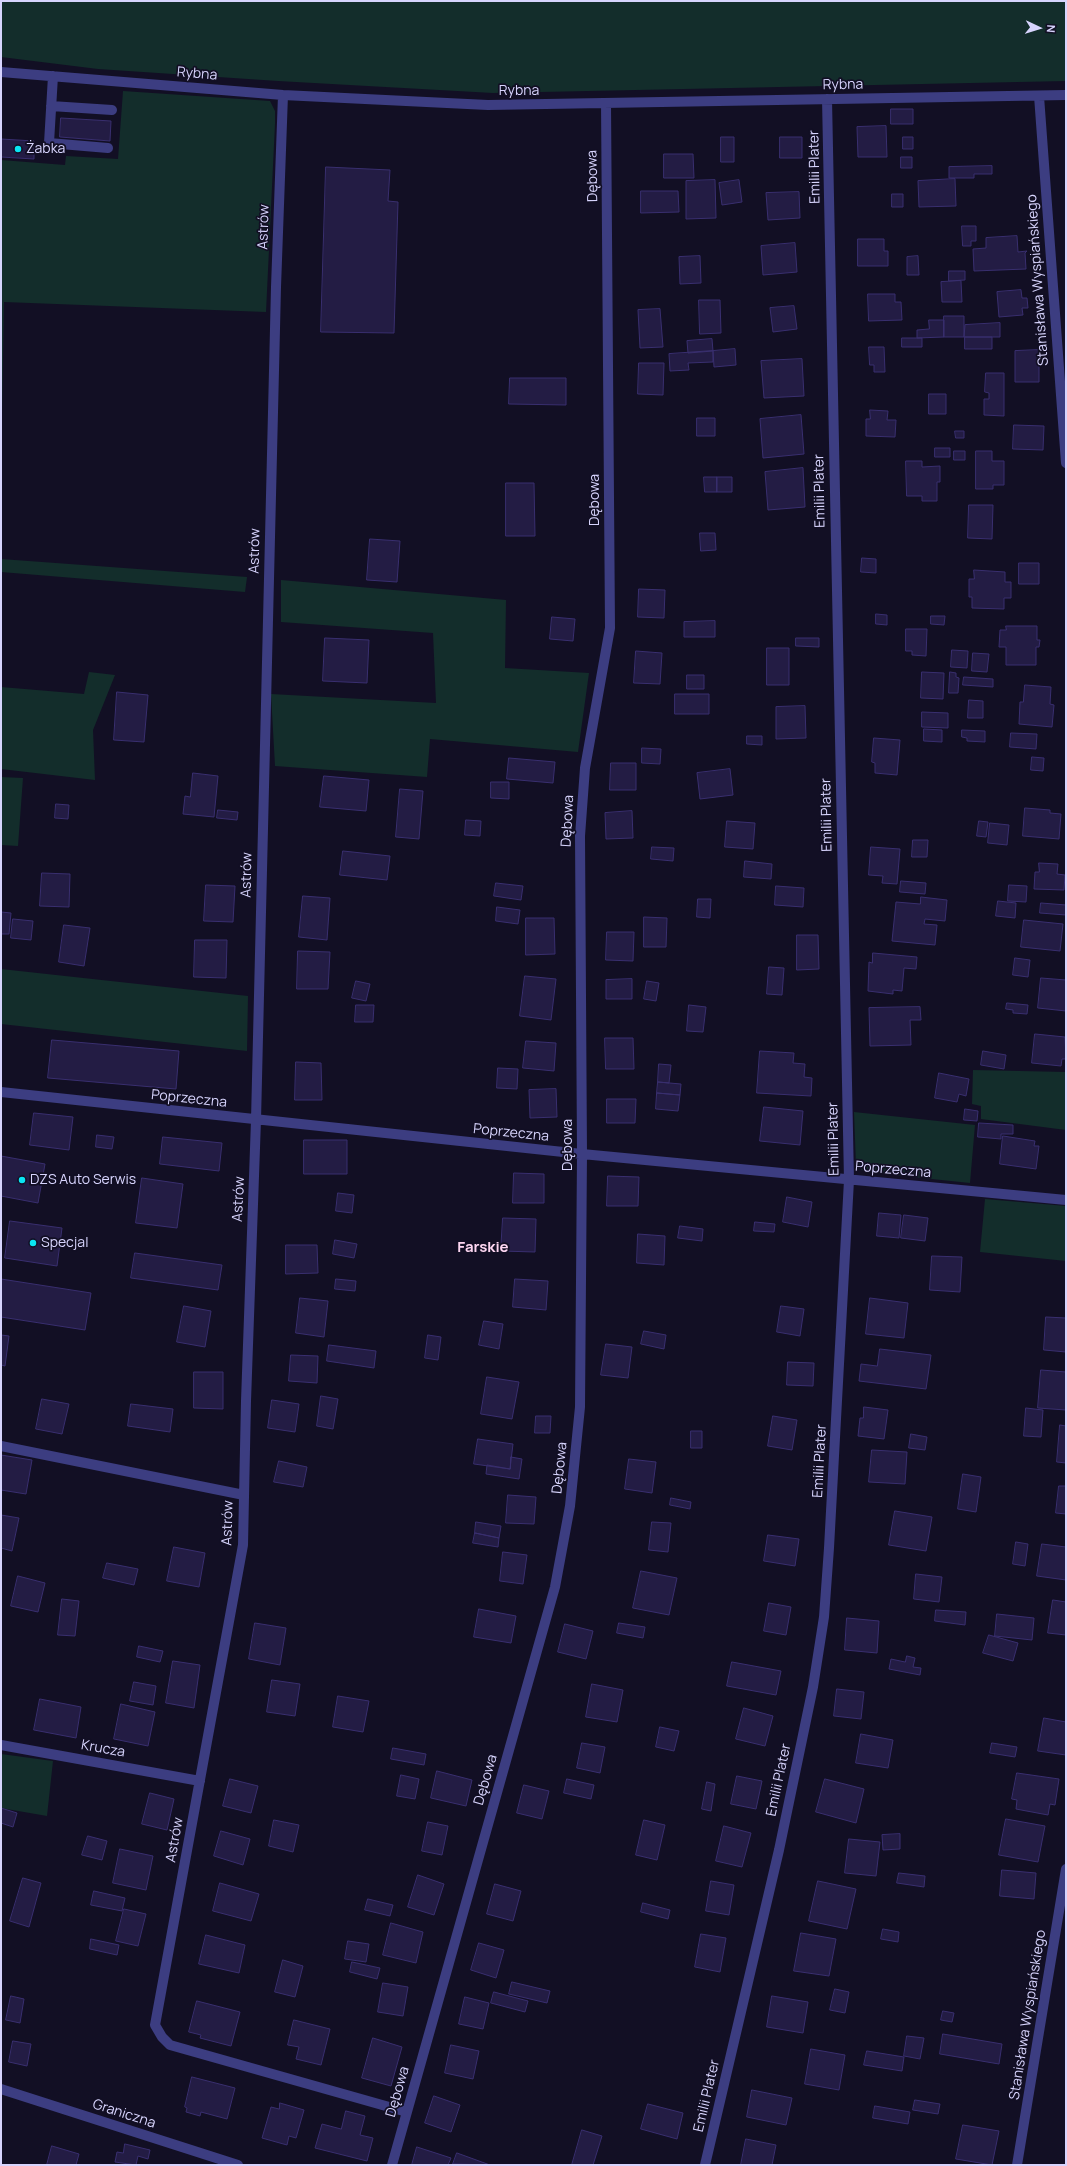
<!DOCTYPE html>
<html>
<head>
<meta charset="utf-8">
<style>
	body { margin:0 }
	#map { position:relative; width:1067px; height:2166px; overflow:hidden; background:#120f24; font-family:Manrope,sans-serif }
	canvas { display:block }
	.frame { position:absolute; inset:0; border:2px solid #d7d4fd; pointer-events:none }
	.north { position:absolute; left:1019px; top:8px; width:40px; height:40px; -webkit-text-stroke:3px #120f24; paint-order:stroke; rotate:94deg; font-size:11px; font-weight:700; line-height:16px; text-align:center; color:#d7d4fd }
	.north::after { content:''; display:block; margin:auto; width:14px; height:18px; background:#d7d4fd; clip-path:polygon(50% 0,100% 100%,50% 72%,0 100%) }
</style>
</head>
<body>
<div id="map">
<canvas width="1067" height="2166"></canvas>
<div class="frame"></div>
<div class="north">N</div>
</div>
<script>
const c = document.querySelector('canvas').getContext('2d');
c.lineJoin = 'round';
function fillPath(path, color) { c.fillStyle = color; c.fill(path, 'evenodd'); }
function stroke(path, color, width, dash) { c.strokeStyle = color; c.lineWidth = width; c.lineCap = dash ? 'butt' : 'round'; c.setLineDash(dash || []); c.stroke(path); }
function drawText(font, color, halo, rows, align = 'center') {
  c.font = font + ' Manrope,sans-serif'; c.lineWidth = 3.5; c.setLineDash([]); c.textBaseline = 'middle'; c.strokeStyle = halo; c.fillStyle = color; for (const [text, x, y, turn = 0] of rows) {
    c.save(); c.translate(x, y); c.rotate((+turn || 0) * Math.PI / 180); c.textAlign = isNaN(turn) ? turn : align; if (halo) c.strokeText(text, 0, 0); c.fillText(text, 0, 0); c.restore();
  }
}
fillPath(new Path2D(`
	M1,1H1066V81L493,93L278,81L98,69L1,57Z
	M123,91L270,101L275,111V124L266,312L4,302L1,471V160L65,165L66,156L118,159Z
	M1,559L247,577L245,592L1,572Z
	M281,580L506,600L505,668L589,673L578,752L430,739L427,777L275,766L271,694L436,703L433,633L281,622Z
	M89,672L115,675L93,730L95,780L1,769V687L84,694Z
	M1,777L23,778L18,846L1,845Z
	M1,969L248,996L247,1051L1,1024Z
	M973,1070L1066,1072V1130L981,1119V1106L972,1104Z
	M854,1112L975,1125L970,1183L865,1172L856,1166Z
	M985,1199L1066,1206V1261L980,1252Z
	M1,1754L53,1761L47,1816L1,1808Z`), '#132d2b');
const building = new Path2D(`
	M891,109H913V124H891Z
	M61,118L111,121L110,141L60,137Z
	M886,126L887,157H858L857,127Z
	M721,137H734V162H721Z
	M780,137H802V158H780Z
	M903,137H913V149H903Z
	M1,139L34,141V159L1,157Z
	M664,154H693L694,178H664Z
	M901,157H912V168H901Z
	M992,166V174H974V178H949V167Z
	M326,167L390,170L388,201L398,202L394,333L321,332Z
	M955,179L956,206L919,207L918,181Z
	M715,180L716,218L686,219V181Z
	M739,180L742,202L722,205L719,183Z
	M641,191H678L679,212L641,213Z
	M799,192L800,218L768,220L766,193Z
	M892,194H903V207H892Z
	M962,226H976V241H971V246H963Z
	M1017,236L1018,252L1027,251L1025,253L1026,269L974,271L973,249L986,248V238Z
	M858,239H884V251H888V266H858Z
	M795,243L797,272L763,275L761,246Z
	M700,256L701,283L680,284L679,257Z
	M918,256L919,275H907V257Z
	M949,271H965V280L949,281Z
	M961,281L962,302H942L941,282Z
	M1021,290L1022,298H1027L1028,308H1022L1023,315L999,317L997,292Z
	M868,294H895V302H901L902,320L869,321Z
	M699,300H720L721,333L700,334Z
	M794,306L797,329L773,332L770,308Z
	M660,309L663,347L640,348L638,310Z
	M944,316H964V337H944Z
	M929,320H944V337L917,338V330L929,329Z
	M1000,323V337H964L965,325Z
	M965,337H992V349H965Z
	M902,338H922V347H902Z
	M712,339L713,351L688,353L687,341Z
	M869,347H884L885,372H874V365H870Z
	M735,349L736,365L714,367L713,351Z
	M1039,350V382H1015V351Z
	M713,351V362L688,363L689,370L670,371L669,354Z
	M802,359L804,396L764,398L761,361Z
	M639,363H664L663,395L638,394Z
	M986,373H1004V416L984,415V399H989V393L985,392Z
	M510,378H566V405L509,404Z
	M929,394H946V414H929Z
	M870,410L888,411L887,420H896L895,437L866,436V419H870Z
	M801,415L804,454L763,458L760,419Z
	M697,418H715V436H697Z
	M1014,425L1044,426L1043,450L1013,449Z
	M955,431H964V438H956Z
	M935,448H950V457H935Z
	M954,451H965V460H954Z
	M976,451H992V461H1004V485H993V489H976Z
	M906,461H922V467L940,466V482H937V501H922V496H907Z
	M803,468L805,507L768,510L765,472Z
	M704,477H717V492H705Z
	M717,477H732V492H717Z
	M506,483H534L535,536H506Z
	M969,505H993L992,539L968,538Z
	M700,533H715L716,550L701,551Z
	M370,539L400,541L397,582L367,580Z
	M862,558L876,559V573L861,572Z
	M1019,563H1039V584H1019Z
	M974,570L1005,572V582H1011V598H1004V609L972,608V597H969V579H974Z
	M639,589L665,590L664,618L638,617Z
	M876,614L887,615V625L876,624Z
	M931,616H945L944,625L931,624Z
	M552,617L575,619L573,641L550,639Z
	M715,621V637H684V622Z
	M1006,626H1037V640H1040L1039,647H1036V665H1006V647H999L1000,630H1006Z
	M906,629H927L926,656L912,655V651H906Z
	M325,638L369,640L367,683L323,681Z
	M796,638H819V647L796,646Z
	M767,648H789V685H767Z
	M952,650L968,651L967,668L951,667Z
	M636,651L662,653L660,684L634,683Z
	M973,653L989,654L987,672L972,671Z
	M922,672L944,673L943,699L921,698Z
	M950,672L956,673V677L959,678L958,693H949Z
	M687,675H704V689H687Z
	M964,677L993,679V687L963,685Z
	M1025,685L1051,687L1050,704L1054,705L1052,727L1019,724L1020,702H1023Z
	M117,692L148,695L144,742L114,740Z
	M675,694H709V714H675Z
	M969,700L983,701V718H968Z
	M805,706L806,738L776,739V707Z
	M922,712L948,713V728L922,727Z
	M924,729L942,730V742L924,741Z
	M962,730L985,731V742L967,741V738L962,737Z
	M1011,733L1037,734L1036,749L1010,747Z
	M747,736H762V745L747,744Z
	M874,738L900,740L897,775L875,773V763L872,762Z
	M642,748L661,749L660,764L642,763Z
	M1032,757L1044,758L1043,771L1031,770Z
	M509,758L555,762L553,783L507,779Z
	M611,763H636V790H610Z
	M730,769L733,795L700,799L697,773Z
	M193,773L218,776L214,817L183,814L185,796L190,797Z
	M324,776L369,780L366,811L320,807Z
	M491,782H509V799L491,798Z
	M400,789L423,791L419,839L396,837Z
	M56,804L69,805L68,819L55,818Z
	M1025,808L1050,810V813L1061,814L1059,839L1023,836Z
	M218,810L238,812L237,820L217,818Z
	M632,811L633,838L606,839L605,813Z
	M466,820L481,821L480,836L465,835Z
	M727,821L755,823L753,849L725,847Z
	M979,821L988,822L986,837L977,836Z
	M990,823L1009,825L1007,845L988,843Z
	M913,840H928L927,857H912Z
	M652,847L674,848L673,861L651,859Z
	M871,847L900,849L897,884L882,883L883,876L869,875Z
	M343,851L390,856L387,880L340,875Z
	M745,861L772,864L771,879L744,877Z
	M1039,863L1058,864L1057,874L1065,875L1064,890L1034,889L1035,872H1039Z
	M42,873L70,874L69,907L40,906Z
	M901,881L926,883L925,894L900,892Z
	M496,883L523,886L521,900L494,896Z
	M206,885L235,886L233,922L204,921Z
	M1009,885L1027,886L1026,902L1008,901Z
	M776,886L804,888L803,907L775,905Z
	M303,896L330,898L327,940L299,937Z
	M921,897L947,900L945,921L925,919L924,924L937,925L935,945L892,941L896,902L920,904Z
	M698,899H711L710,918L697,917Z
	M998,901L1016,903L1015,918L996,916Z
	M1041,903L1066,905V915L1040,913Z
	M497,907L520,910L518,924L496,921Z
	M1,912L11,913L9,934H1Z
	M644,917L667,918L666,947H644Z
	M526,918H554L555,954L526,955Z
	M13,919L33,921L31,940L11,938Z
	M1024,920L1063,924L1060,951L1021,947Z
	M64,925L90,928L84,966L59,962Z
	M607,932H634L633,961L606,960Z
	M797,935H818L819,969L797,970Z
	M195,940H227L226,978L194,977Z
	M298,951L330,952L328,989H297Z
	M873,953L917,957L916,969L904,968L902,991L893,990V994L868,991L869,962L872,963Z
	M1015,958L1030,960L1028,977L1013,975Z
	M769,967L784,968L782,995L767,994Z
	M525,976L556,979L551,1020L520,1016Z
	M1041,978L1066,980V1011L1038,1008Z
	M632,979V999H606V980Z
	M356,981L370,984L366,1001L352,998Z
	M647,981L659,983L656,1001L644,999Z
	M1007,1003L1028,1005L1027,1014L1013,1013V1010L1006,1009Z
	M356,1005H374L373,1022H355Z
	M689,1005L706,1007L703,1032L687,1031Z
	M920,1007L921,1020H910L911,1045L870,1046L869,1008Z
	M1035,1034L1065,1037L1066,1059H1062L1061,1066L1032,1063Z
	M605,1038H633L634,1069H606Z
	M52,1040L179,1051L176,1089L48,1078Z
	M526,1041L556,1043L554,1071L523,1068Z
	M760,1051L794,1053L793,1063L805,1064L804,1077L812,1078L811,1096L757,1093Z
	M983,1051L1006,1055L1004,1069L981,1065Z
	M296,1062L321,1063L322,1100H295Z
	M659,1064L671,1065L669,1083L658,1082Z
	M498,1068L518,1069L517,1089L497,1088Z
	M939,1073L969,1079L966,1096L959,1094L957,1102L935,1098Z
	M658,1082L681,1084L680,1095L657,1093Z
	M556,1089L557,1117L530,1118L529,1090Z
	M657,1093L680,1095L678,1111L656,1109Z
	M607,1099H636L635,1123H607Z
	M764,1107L803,1111L800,1145L760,1141Z
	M965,1109L978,1111L977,1121L964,1120Z
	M34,1113L73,1117L69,1150L30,1145Z
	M979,1123L1013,1125V1134H1001V1139L978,1137Z
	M97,1135L114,1137L112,1149L96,1147Z
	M1003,1136L1035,1141L1034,1146H1039L1036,1169L1000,1164Z
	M163,1137L222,1143L219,1171L160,1164Z
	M304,1140H347V1174H304Z
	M1,1156L45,1164L38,1203L1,1196Z
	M514,1173L544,1174V1203H513Z
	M608,1176L639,1177L638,1206H607Z
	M142,1178L183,1184L177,1228L136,1223Z
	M338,1193L354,1195L352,1213L336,1211Z
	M787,1197L812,1202L808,1227L783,1222Z
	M879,1213L901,1215L899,1238L877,1236Z
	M904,1215L928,1218L925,1241L901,1238Z
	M503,1218L536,1219L535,1252L501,1251Z
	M10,1221L62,1228L57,1266L5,1258Z
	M755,1222L775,1224L774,1232L754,1231Z
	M680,1226L703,1229L702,1241L678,1238Z
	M638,1234L665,1236L664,1265L637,1263Z
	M335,1240L357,1244L354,1258L333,1254Z
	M286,1245H317L318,1273L286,1274Z
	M135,1253L222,1265L218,1290L131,1278Z
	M932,1256L962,1257L960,1292L930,1290Z
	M1,1279L91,1293L85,1330L1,1317Z
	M336,1279L356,1281L355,1291L335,1289Z
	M515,1279L548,1281L546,1310L513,1307Z
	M300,1298L328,1301L324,1337L296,1333Z
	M870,1298L908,1303L904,1338L866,1334Z
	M184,1306L211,1311L205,1347L177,1342Z
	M781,1306L804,1309L800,1336L777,1332Z
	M1046,1317L1066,1318V1352L1044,1350Z
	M484,1321L503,1324L499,1349L479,1345Z
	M644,1331L666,1335L664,1349L641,1344Z
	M1,1335L9,1336L5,1366L1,1365Z
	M428,1335L441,1337L438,1360L425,1358Z
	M606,1344L632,1347L628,1378L601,1375Z
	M329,1345L376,1351L374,1368L327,1361Z
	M880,1349L931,1355L926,1389L859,1381L861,1364L877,1366Z
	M291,1355L318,1356L317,1383L289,1381Z
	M788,1362L814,1363L813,1386L787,1385Z
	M1041,1370L1066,1372V1410L1038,1408Z
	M194,1372H223V1409L194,1408Z
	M487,1377L519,1382L512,1419L481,1414Z
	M321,1396L338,1399L333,1429L317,1426Z
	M42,1399L69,1404L62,1434L36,1429Z
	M272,1400L299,1404L295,1432L268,1428Z
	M131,1404L173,1409L170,1432L128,1426Z
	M864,1407L888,1410L884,1439L858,1436L860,1418H863Z
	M1026,1408L1043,1410L1041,1437L1024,1436Z
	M536,1416H551L550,1433H535Z
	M773,1416L797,1420L792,1450L768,1446Z
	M1060,1425L1066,1426V1463L1057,1462Z
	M691,1431H702V1448H691Z
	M911,1434L927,1437L925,1450L909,1448Z
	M478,1439L513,1444L510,1469L474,1464Z
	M872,1450L907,1452L905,1484L869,1482Z
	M1,1455L32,1460L26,1494L1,1490Z
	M511,1457L522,1459L519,1479L486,1474L487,1465L510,1469Z
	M629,1459L656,1462L652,1493L625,1489Z
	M279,1461L307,1467L303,1487L274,1482Z
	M963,1474L981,1477L976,1512L958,1509Z
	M1059,1486H1066V1514L1056,1513Z
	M508,1495L536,1497L534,1524L506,1523Z
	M671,1498L691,1502L690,1509L670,1505Z
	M895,1511L932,1517L926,1551L889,1545Z
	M1,1515L19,1518L12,1551L1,1548Z
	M476,1522L501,1526L499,1538L475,1533Z
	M652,1522L671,1523L668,1552L649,1550Z
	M475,1533L499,1538L498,1547L473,1543Z
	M768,1535L799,1539L795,1566L764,1561Z
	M1016,1542L1028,1544L1025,1566L1013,1564Z
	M1042,1544L1066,1547V1580L1037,1576Z
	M174,1547L205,1553L199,1587L167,1581Z
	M503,1552L527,1555L523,1584L500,1581Z
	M107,1563L138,1569L134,1585L103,1578Z
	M641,1571L677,1578L669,1615L633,1608Z
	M916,1574L942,1577L939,1602L914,1599Z
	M18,1576L45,1583L38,1612L11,1606Z
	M62,1599L79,1601L75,1636L58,1635Z
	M1053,1600L1066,1602V1635L1048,1633Z
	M769,1603L791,1607L786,1635L764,1631Z
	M479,1609L516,1616L511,1643L474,1637Z
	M936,1610L966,1612L965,1625L935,1621Z
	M997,1614L1034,1618L1032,1640L995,1636Z
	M847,1618L879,1621L877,1653L845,1650Z
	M255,1623L286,1628L280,1665L249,1659Z
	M619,1623L645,1627L643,1638L617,1633Z
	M565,1624L593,1631L586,1659L558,1652Z
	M989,1635L1018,1643L1013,1661L983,1653Z
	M139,1646L163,1651L160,1662L137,1657Z
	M907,1656L915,1658L913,1667L921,1668L920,1675L889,1669L891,1659L905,1662Z
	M173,1661L200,1665L194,1708L166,1703Z
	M732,1662L781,1671L776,1695L727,1686Z
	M272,1680L300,1684L295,1716L267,1712Z
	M134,1682L156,1686L153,1705L130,1701Z
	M592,1684L623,1690L617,1722L586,1717Z
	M837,1689L864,1692L861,1719L834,1716Z
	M338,1696L369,1701L363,1732L333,1727Z
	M40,1699L81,1707L76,1738L34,1730Z
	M121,1704L155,1712L148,1746L114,1739Z
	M744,1708L773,1716L765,1746L736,1739Z
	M1044,1718L1066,1722V1755L1038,1751Z
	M660,1727L679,1731L674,1751L656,1747Z
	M861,1734L893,1740L888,1768L856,1763Z
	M582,1743L605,1747L600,1773L577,1768Z
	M992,1743L1017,1747L1015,1757L990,1753Z
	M393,1748L426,1754L424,1765L391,1759Z
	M437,1771L472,1780L466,1806L431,1798Z
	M1017,1773L1059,1779L1055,1805L1050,1804L1048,1815L1016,1809L1017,1800L1012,1799Z
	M401,1775L419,1779L415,1799L397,1796Z
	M737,1776L762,1781L756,1809L731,1804Z
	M230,1779L258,1786L251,1813L223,1806Z
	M567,1779L594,1785L591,1799L564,1793Z
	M825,1779L864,1789L856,1823L816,1812Z
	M707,1782L715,1784L711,1811L702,1809Z
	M524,1785L549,1791L542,1819L517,1813Z
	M150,1793L174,1799L167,1830L142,1824Z
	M1,1808L17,1813L13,1827L1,1823Z
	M1006,1819L1045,1826L1038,1862L999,1855Z
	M274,1820L299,1825L293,1852L269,1846Z
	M644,1820L665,1825L657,1860L636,1855Z
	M428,1822L448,1826L442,1855L422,1851Z
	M724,1826L751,1833L742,1867L716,1861Z
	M221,1831L250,1839L243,1865L214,1856Z
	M900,1834V1849L883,1850L882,1835Z
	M88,1836L107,1841L102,1860L82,1855Z
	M849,1839L880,1842L876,1876L845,1873Z
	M120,1849L153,1856L146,1890L113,1883Z
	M1002,1870L1036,1873L1034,1899L1000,1896Z
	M899,1873L925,1876L924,1887L897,1883Z
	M418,1875L444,1884L434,1915L408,1907Z
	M23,1878L41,1883L29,1927L10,1921Z
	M711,1881L734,1885L729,1915L706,1911Z
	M818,1881L856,1889L847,1929L809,1921Z
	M220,1883L259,1894L251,1921L213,1911Z
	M495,1884L521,1891L513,1921L487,1914Z
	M94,1891L125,1898L122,1911L91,1905Z
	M368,1899L393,1905L390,1916L365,1910Z
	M643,1903L670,1910L668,1919L641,1912Z
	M124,1909L146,1914L138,1946L116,1941Z
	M391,1923L423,1932L416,1963L383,1955Z
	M883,1929L899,1932L898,1942L881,1939Z
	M801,1933L836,1939L829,1976L794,1971Z
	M701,1934L726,1938L720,1972L695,1967Z
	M206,1935L245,1945L239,1973L199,1964Z
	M91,1939L119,1945L117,1955L90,1949Z
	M348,1941L369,1944L366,1962L345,1959Z
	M479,1943L504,1950L496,1978L471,1970Z
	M283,1960L303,1966L295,1997L275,1992Z
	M352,1962L380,1968L377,1979L350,1972Z
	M512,1982L550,1991L547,2003L509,1994Z
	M383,1983L408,1987L403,2016L378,2012Z
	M835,1989L849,1992L845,2013L830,2010Z
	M494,1992L528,2001L525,2012L491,2003Z
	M11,1996L24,1999L20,2023L6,2020Z
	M772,1996L808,2002L803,2033L767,2027Z
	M465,1997L489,2003L483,2029L459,2024Z
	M197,2001L240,2012L231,2046L200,2038L201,2035L189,2032Z
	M943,2011L954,2013L952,2022L941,2020Z
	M294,2020L330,2029L321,2065L296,2059L299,2047L288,2045Z
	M943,2034L1002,2044L999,2064L940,2054Z
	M907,2036L924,2038L920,2059L904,2056Z
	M373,2038L402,2047L391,2086L362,2078Z
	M13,2041L31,2044L27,2066L9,2062Z
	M451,2045L479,2051L473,2079L445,2073Z
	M811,2049L845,2055L839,2090L805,2084Z
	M867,2051L904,2057L902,2071L864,2065Z
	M192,2077L235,2088L227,2119L201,2112L200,2116L186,2112L187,2108L185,2107Z
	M752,2090L792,2098L786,2125L747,2117Z
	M434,2096L460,2105L451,2132L425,2123Z
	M915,2100L940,2104L938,2114L913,2110Z
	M280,2103L304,2110L296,2138L289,2136L287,2145L262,2138L271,2107L279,2109Z
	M648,2104L683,2113L677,2139L641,2129Z
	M875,2106L910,2112L908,2124L873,2118Z
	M346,2111L365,2116L360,2135L373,2138L367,2161L315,2148L322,2124L341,2129Z
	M963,2125L999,2131L992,2165L956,2159Z
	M582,2130L602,2136L593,2165H572Z
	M746,2139L776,2145L772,2165H741Z
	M125,2144L150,2150L148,2159L138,2156L136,2165L115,2162L117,2152L123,2153Z
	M52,2146L79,2154L76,2165H47Z
	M417,2147L451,2158L448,2165H412Z
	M457,2153L490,2165L453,2164Z`);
fillPath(building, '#231c44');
stroke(building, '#392f6f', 1);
stroke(new Path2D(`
	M1,72L283,95L488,105L1066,95
	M53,76L49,143L108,148
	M283,95L276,287L256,1120L246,1401L243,1545L155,2025L162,2037L170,2045L407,2112
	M1039,96L1066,463
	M51,106L112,110
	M1,1092L582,1154L1066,1200
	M1,1446L244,1495
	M1,1745L200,1781
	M1,2089L238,2165
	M392,2165L555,1587L570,1506L580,1407L582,1154L580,836L585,768L610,628L606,103
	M705,2165L779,1850L813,1687L824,1617L829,1548L849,1180L827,99
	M1017,2165L1066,1869`), '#3c3d81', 10);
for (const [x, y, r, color] of [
	[18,149,4,"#0ae5f3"],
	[22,1180,4,"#0ae5f3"],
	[33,1243,4,"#0ae5f3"]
]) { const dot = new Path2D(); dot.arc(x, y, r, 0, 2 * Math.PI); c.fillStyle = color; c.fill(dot); stroke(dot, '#120f24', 1.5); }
drawText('14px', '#d7d4fd', '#120f24', [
	["Rybna",197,74,5],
	["Rybna",843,85,-1],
	["Rybna",519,91],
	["Emilii Plater",815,167,-91],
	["Dębowa",593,176,-91],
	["Astrów",264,227,-88],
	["Stanisława Wyspiańskiego",1038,280,-94],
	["Emilii Plater",820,491,-91],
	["Dębowa",595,500,-90],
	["Astrów",255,551,-89],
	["Emilii Plater",827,815,-91],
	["Dębowa",568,821,-87],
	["Astrów",247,875,-89],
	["Poprzeczna",189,1099,6],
	["Poprzeczna",511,1133,6],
	["Emilii Plater",834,1139,-91],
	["Dębowa",568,1145,-90],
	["Poprzeczna",893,1170,5],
	["Astrów",239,1199,-87],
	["Emilii Plater",820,1461,-87],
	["Dębowa",560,1468,-84],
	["Astrów",228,1523,-88],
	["Krucza",103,1749,10],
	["Dębowa",486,1780,-74],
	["Emilii Plater",779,1780,-78],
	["Astrów",175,1840,-80],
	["Stanisława Wyspiańskiego",1028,2015,-81],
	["Dębowa",398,2092,-74],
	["Emilii Plater",707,2096,-77],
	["Graniczna",124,2114,18]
]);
drawText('14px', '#d7d4fd', '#120f24', [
	["Żabka",26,149],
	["DZS Auto Serwis",30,1180],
	["Specjal",41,1243]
], 'left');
drawText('bold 15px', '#fdd6f1', '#120f24', [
	["Farskie",483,1248]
]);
</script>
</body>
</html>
